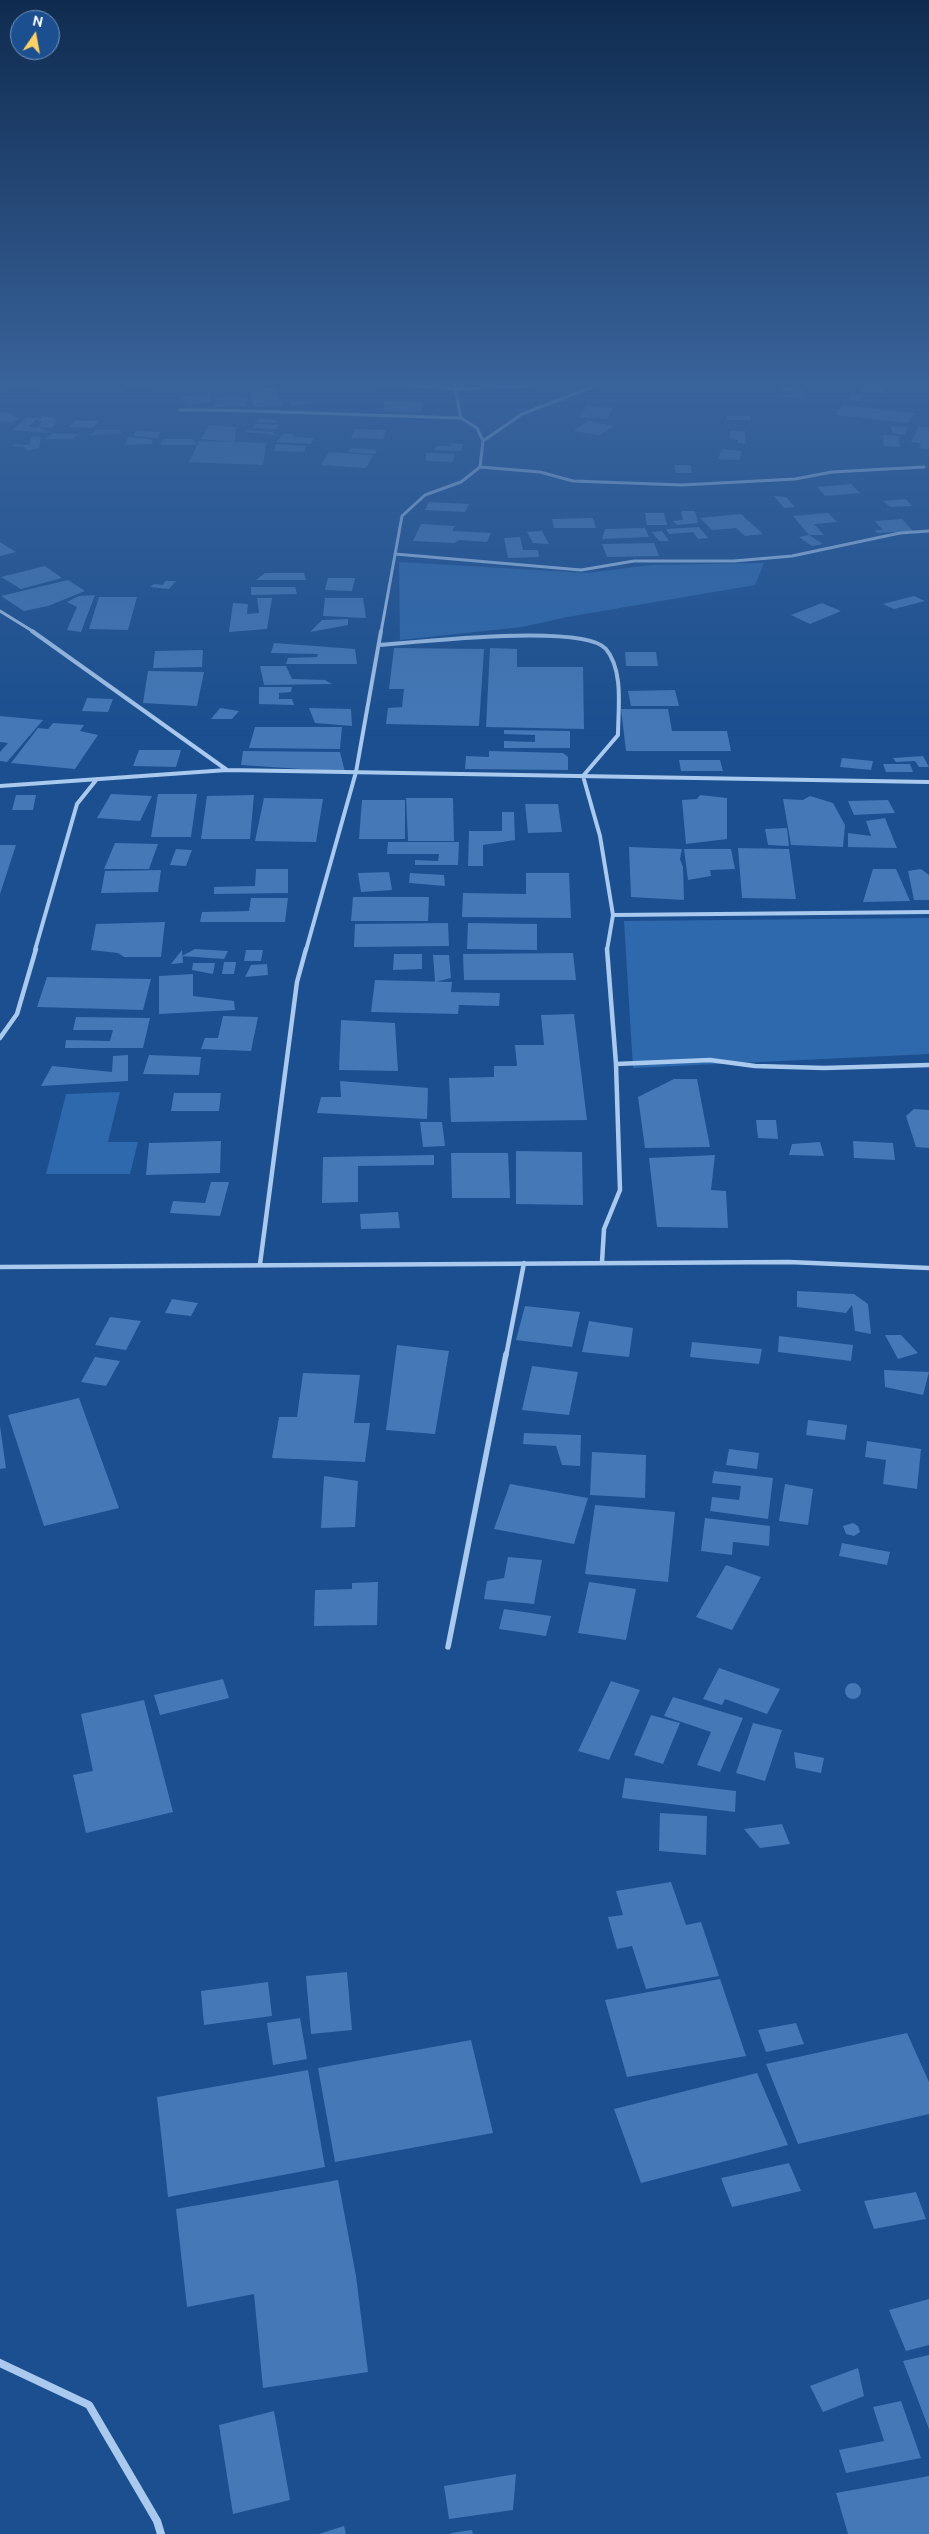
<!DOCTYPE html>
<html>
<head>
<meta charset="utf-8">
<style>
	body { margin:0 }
	#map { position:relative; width:929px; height:2534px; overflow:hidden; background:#1b4f8f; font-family:Ubuntu,sans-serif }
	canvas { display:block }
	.north { position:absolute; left:10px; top:10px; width:50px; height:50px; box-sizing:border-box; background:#1b4f8f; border:1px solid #7695bc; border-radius:50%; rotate:12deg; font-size:14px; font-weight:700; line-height:20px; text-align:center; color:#fff }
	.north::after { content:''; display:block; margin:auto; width:18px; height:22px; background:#ffd166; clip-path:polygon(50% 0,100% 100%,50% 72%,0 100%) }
</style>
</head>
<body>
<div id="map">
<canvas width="929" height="2534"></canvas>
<div class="north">N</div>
</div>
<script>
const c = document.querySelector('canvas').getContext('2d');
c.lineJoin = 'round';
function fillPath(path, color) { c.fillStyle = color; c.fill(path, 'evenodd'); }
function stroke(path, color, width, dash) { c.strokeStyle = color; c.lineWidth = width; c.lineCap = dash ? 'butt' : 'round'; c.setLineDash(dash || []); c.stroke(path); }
fillPath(new Path2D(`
	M399,562L587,573L652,565L764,563L755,585L567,617L522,627L400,640Z
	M929,918V1054L633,1068L624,921Z
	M120,1092L108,1142H138L130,1174H46L66,1094Z`), '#2e69ad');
fillPath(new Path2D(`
	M12,383H43L30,388L8,387Z
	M130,383H145L146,387H123L122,384Z
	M178,383H207L208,384L177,385Z
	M247,383H271L270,386H247Z
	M473,383H505V384L475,386Z
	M866,383H871L887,384L882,394L860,392Z
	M276,387L282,406L254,407L249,389Z
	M780,387H801L803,398L774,397L773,395H791L790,391L780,390Z
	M851,393L864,394L860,402L847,400Z
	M210,394L211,402L186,405L181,396Z
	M217,398H248L246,406L215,407Z
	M312,400L314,403L292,406L290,401Z
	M384,401L422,402V412L384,411Z
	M842,405L914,413L908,423L835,415Z
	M587,406L613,408L607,419L579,417Z
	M0,412L9,413L19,419L11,423L0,422Z
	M42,416L54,418L57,421L51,428L38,427L43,421H37Z
	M727,416H750L751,420H727Z
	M26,418H39L27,427L41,428L49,433L13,430Z
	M260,419L275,420L281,423L253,422Z
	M76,420L99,421L92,428L69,427Z
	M588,421L614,426L599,435L573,431Z
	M256,424L279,425L276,429L252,428Z
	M209,425L236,427L235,442L201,439Z
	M890,426L908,427L905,435L893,433Z
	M918,427L929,428V449L919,448L921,443L911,442Z
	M355,429L386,430L383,439L351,438Z
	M95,430H120L121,433L91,435Z
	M248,430L272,432L276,435L245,432Z
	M135,431L160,432L158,438L135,436Z
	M730,431H745L746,444L738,443V440L730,439Z
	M53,433L78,434L73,439H45Z
	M284,434H292L293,437L314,438L311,444L276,442Z
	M883,435L899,436L900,447L884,446Z
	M31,437H41L39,448L27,450L24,447L12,446L15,444L29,445Z
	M128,437L151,439L153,444L126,445Z
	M164,439H192L196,445H160Z
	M199,441L266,443L263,465L189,462Z
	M449,443L463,444L461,451L434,450L436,446H452Z
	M276,444L305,446V452L274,451Z
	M350,448L377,450L375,454L347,452Z
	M722,449L742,451L739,460L718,459Z
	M329,452L373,455L366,468L321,465Z
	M426,453L455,454L453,462L426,461Z
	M674,465H690L692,473H676Z
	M851,484L860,493L825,496L817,487Z
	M774,496L786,497L795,507L784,508Z
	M906,499L912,506L890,507L883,501Z
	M429,502L469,504L465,512L425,510Z
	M681,511H695L698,523L677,525L673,521L683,520Z
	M645,513H664L667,525H647Z
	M828,513L837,522L814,524L824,535H809L793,516Z
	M741,514L763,534L745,536L736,528L712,530L700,518Z
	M593,518L596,528H554L552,519Z
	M902,519L913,531L877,533L875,530H883L875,521Z
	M421,524L455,526L452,531L491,533L487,542L459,540L454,543L413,541Z
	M699,527L708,538L698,539L693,532L669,534L666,529Z
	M645,528L649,537L602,539L605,529Z
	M542,531L549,544L533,543L527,532Z
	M662,531L669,541H659L652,532Z
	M809,535L823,544L812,546L799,537Z
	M520,537L523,550H538L539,557L508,558L504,538Z
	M0,542L16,552L0,556Z
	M654,543L659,556L607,557L602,544Z
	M45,566L62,578L21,589L1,577Z
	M265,573H304L306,580H256Z
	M328,578H355L352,591L325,590Z
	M68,580L85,591L48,606L24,611L1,596Z
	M165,581H176L169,589L150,587L154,584L163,585Z
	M251,587H295L297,594L251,595Z
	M95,595L81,632L67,630L77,607L67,602L79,596Z
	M914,596L925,601L894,609L883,604Z
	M99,597H137L128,630L89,629Z
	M257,598H272L267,629L229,632L233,603L248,604L247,614L259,613Z
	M325,598H363L366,618L323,616Z
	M822,603L841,611L810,624L791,615Z
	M348,619V625L310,632L322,620Z
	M274,643L355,649L357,664H286L288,658L317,657L318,654L271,653Z
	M394,648L484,649L479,726L386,724L388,708L402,707L404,689H389Z
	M490,648L517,649V667H583L584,729L486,727Z
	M203,650L202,667L153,668L155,651Z
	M625,652H656L658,666H626Z
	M260,666H286L292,679L325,680L332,684L264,685Z
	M148,671L204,672L197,706L143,703Z
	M259,687H292L291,692L279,693V699H292L294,705L259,704Z
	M675,690L679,706H631L628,691Z
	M87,698L113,699L108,712L82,711Z
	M220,708L239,711L232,719H211Z
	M309,708L351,709L352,726L315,723Z
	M621,709H668L672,731H727L731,751H626Z
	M0,716L43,720L7,762L0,761V752L8,743L0,742Z
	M53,723L84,725L80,731L98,735L75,769L11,763L38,728L48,729Z
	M255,727H342L340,749L249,748Z
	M504,730L570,731V748H504V741L535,742V735L504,734Z
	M139,750H181L176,767L133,766Z
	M243,751L340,752L345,772L241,765Z
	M489,751L563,753L568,757V770L465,769L466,756L489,757Z
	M923,756L929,767H919L915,761L896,762L893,758Z
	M842,758L873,761L871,770L840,767Z
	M679,760H720L723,771H681Z
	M883,764H910L913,772H886Z
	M111,794L152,796L140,821L97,818Z
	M158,794H197L191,837H151Z
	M16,795H36L33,810H12Z
	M254,795L250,839H201L207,796Z
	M700,795L727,798V839L686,844L682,800L697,799Z
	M810,796L833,803L845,825L843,847L791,845L783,799L803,800Z
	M264,798L323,799L316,842L255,841Z
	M406,798H453L454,841H408Z
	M362,800H405V839H359Z
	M888,800L895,813L854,815L848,801Z
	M525,804H558L562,832L528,833Z
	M502,812H514L515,840L483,845V866H468L469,831H502Z
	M885,818L897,848L848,847V833L871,836L866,821Z
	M787,828L789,846L768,845L765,829Z
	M388,842H459L458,865H415V860L438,861L439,854H387Z
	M115,843L158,844L149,869H104Z
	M0,845H16L0,894Z
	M629,847L682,849L680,859L683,867L684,900L631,897Z
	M738,848L789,849L796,899L742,898Z
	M176,849L192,850L186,866L170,865Z
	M684,849H731L735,869L710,870L711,876L688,880Z
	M256,869H288V893L214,894V887L255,886Z
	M873,869H896L910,901L863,902Z
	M921,869L929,875V900H914L908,871Z
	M161,870L158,892L101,893L105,871Z
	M389,872L392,890L361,892L358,873Z
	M410,873L444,875L445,886L409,883Z
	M526,873H569L571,918L462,917L463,893L526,894Z
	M353,897H429L428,921H351Z
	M251,898H288L285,922H200L202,912L249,911Z
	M165,922L161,957H124L118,953L91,950L96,924Z
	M448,923L449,946L354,947L355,924Z
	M468,923L537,924V950L467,949Z
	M195,949L228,951L224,959L182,956Z
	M182,950L183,963L171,964Z
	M246,950H263L261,961H244Z
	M573,953L576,980H464L463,954Z
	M394,954H422V969L393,970Z
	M433,955H449L451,978L435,982Z
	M224,962H236L234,974H222Z
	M193,963H215L213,974L192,970Z
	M267,964L268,975L245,977L251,965Z
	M193,974V996L234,1001L235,1010L159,1014V976Z
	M47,977L151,979L143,1010L37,1007Z
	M375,980L452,982L451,992L500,993L499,1006L459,1005L458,1014L371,1012Z
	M574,1014L587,1120L451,1122L449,1078L494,1077V1066H517L515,1045H544L541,1015Z
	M223,1016L258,1017L251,1051L201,1049L205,1038H218Z
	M76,1017L150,1018L143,1048H65L66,1040L110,1041L113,1030H73Z
	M341,1020L395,1023L398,1071L339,1070Z
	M128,1055V1081L41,1086L52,1066L112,1072L113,1056Z
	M149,1055L201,1057L199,1075L143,1074Z
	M674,1079H697L710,1147L645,1148L638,1097Z
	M340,1081L428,1088L427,1119L317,1113L321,1097H341Z
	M174,1093H221L219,1111H171Z
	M914,1109L929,1110V1148L916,1147L906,1116Z
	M756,1120H776L778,1139L758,1138Z
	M420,1122H442L445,1146L423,1147Z
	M221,1141L220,1173L146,1175L149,1143Z
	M853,1141L893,1143L895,1160L854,1158Z
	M820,1142L824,1156L789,1155L792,1144Z
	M516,1151L582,1152L583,1205L516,1204Z
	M451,1153H508L510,1198H452Z
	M434,1155V1165L358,1166V1202L322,1203L323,1157Z
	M715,1155L711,1190L726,1191L728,1228L657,1227L649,1158Z
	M211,1182H229L220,1216L170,1213L173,1201L205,1203Z
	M398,1212L400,1228L361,1229L360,1214Z
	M797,1291L854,1294L868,1304L871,1334L855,1331L852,1305L846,1313L797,1307Z
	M172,1299L198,1303L191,1316L165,1313Z
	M525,1306L580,1312L572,1347L516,1340Z
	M110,1317L141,1321L126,1350L95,1345Z
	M589,1321L633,1328L629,1357L582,1352Z
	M885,1335H901L918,1353L898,1359Z
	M779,1336L853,1345L851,1361L778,1352Z
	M692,1342L762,1349L759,1364L690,1357Z
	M397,1345L449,1351L435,1434L386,1430Z
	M95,1357L120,1361L106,1386L81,1382Z
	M532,1366L578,1372L569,1415L522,1410Z
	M884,1370L929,1372L923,1395L885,1387Z
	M303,1373L360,1375L354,1423H370L365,1462L272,1458L279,1417H297Z
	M79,1398L119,1508L44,1526L8,1415Z
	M808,1420L847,1425L845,1440L806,1435Z
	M0,1426L6,1468L0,1469Z
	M524,1433L581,1435L580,1466L562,1465L556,1446L523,1444Z
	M867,1441L921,1449L917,1489L883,1484L886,1460L865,1457Z
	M729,1449L759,1453L757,1469L726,1465Z
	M592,1452L646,1455L645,1498L590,1495Z
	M714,1471L773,1478L768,1519L710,1511L712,1497L739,1500L741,1486L712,1483Z
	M324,1476L358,1481L355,1527L321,1528Z
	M510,1484L588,1498L574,1544L494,1529Z
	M785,1484L813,1489L808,1525L779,1521Z
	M595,1505L675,1512L668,1582L585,1574Z
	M705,1518L770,1526L769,1546L733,1542L732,1555L701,1551Z
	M853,1523L858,1526L860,1532L854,1536L846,1534L843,1526Z
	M842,1543L890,1552L887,1565L839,1556Z
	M508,1557L542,1560L534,1604L484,1599L487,1581L504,1578Z
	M726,1565L761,1577L732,1630L696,1617Z
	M378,1582L377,1625L314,1626L315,1590L352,1589V1583Z
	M589,1582L636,1589L626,1640L578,1633Z
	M504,1609L551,1616L546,1636L499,1629Z
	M719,1668L780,1689L767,1714L725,1699L722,1705L703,1699Z
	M223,1679L229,1698L160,1715L154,1695Z
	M611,1681L640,1690L609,1760L578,1751Z
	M845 1691a8 8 0 1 1 16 0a8 8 0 1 1-16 0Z
	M673,1697L743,1718L720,1772L697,1765L711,1732L664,1716Z
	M144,1700L173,1812L86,1833L73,1775L93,1771L81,1714Z
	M651,1715L680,1723L663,1764L634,1755Z
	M753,1723L782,1730L765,1781L736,1773Z
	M794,1752L824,1758L821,1773L796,1768Z
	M625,1778L736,1791L735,1812L622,1798Z
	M660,1813L707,1816L706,1855L659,1851Z
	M782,1824L790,1844L760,1848L744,1829Z
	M671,1882L686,1925L701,1922L719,1976L646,1989L632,1946L617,1949L608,1917L623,1915L616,1891Z
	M347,1972L352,2030L311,2034L306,1976Z
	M720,1979L746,2056L627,2077L605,2000Z
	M268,1982L272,2016L204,2025L201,1991Z
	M300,2018L307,2059L273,2065L267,2023Z
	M796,2023L804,2044L766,2052L758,2030Z
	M907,2033L929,2082V2114L798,2144L766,2064Z
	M471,2040L493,2133L335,2162L318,2068Z
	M308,2070L325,2167L168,2197L157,2097Z
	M757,2073L788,2145L641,2183L614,2109Z
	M789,2163L801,2191L732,2207L721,2178Z
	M338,2180L356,2276L368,2372L263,2388L254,2294L187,2307L176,2209Z
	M916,2192L926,2219L874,2229L864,2201Z
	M929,2299V2345L906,2351L889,2310Z
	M929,2355V2429L903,2361Z
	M858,2368L864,2396L823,2412L810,2386Z
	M901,2401L921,2458L846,2473L839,2450L884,2441L873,2407Z
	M274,2411L290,2500L233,2514L219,2425Z
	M516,2474L513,2510L449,2519L444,2486Z
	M929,2476V2534H848L836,2493Z
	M344,2526L346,2534H319Z
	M472,2530L473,2534H451V2533Z`), '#4478b7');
stroke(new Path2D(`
	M379,383L455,389L531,386
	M454,383L461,418
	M180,410C274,410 367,416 461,418L477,428L483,441
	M480,467L540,472L573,481L682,485L795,479L832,472L924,467
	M395,554L581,570L634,561H734L792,556L900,533L929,531
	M0,611L34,632
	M381,632L402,516L425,495L461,482L480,467L483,441L522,414L590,388L595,383`), '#a9c9ee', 3);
stroke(new Path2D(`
	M32,631L227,770
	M379,645C417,642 584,623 606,649C624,671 618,709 618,735L583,776L600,836L613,915L607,950
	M0,786L227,770L929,782
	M613,915L929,912
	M35,950L77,804L97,779
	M306,950L356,772L381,631`), '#a9c9ee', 4);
stroke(new Path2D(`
	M0,1038L17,1014L36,949
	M616,1064L710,1060L755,1066L824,1068L929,1065
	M602,1262L604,1229L620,1190L616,1064L607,949
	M260,1264L297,982L306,949
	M0,1267L789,1262L929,1268
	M506,1356L524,1263`), '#a9c9ee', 4.5);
stroke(new Path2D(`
	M448,1647L506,1354`), '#a9c9ee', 5.5);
stroke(new Path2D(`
	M0,2363L89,2405L157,2521L161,2534`), '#a9c9ee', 8);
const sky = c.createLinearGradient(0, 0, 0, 737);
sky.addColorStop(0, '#0f2b4f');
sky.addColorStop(0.52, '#39639b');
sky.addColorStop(1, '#39639b00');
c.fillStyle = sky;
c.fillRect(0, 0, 929, 737);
</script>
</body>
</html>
